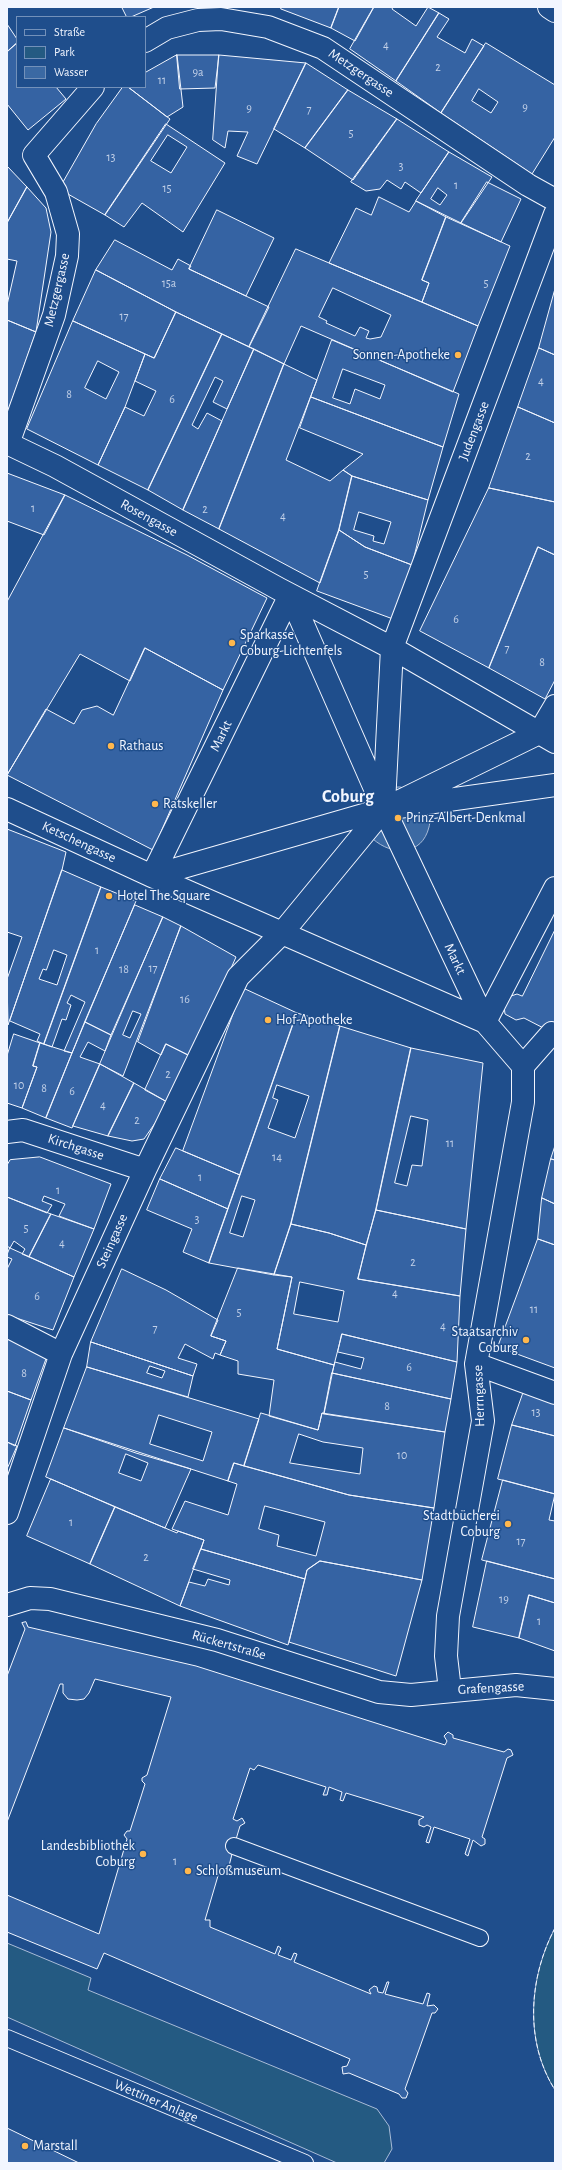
<!DOCTYPE html>
<html>
<head>
<meta charset="utf-8">
<style>
	body { margin:0 }
	#map { position:relative; width:562px; height:2170px; overflow:hidden; background:#1f4e8c; font-family:"Alegreya Sans",sans-serif }
	canvas { display:block }
	.frame { position:absolute; inset:0; border:8px solid #f2f6ff; pointer-events:none }
	.legend { position:absolute; left:16px; top:16px; width:130px; height:72px; box-sizing:border-box; background:#1f4e8c; border:1px solid #7391ba; margin:0; padding:5px 7px; list-style:none; font-size:12px; color:#f2f6ff }
	.legend li { display:flex; align-items:center; gap:8px; height:20px }
	.legend b { width:20px; border:1px solid #7391ba }
</style>
</head>
<body>
<div id="map">
<canvas width="562" height="2170"></canvas>
<div class="frame"></div>
<ul class="legend">
<li><b style="height:5px;background:#1f4e8c"></b>Straße</li>
<li><b style="height:11px;background:#245a82"></b>Park</li>
<li><b style="height:11px;background:#3b69a3"></b>Wasser</li>
</ul>
</div>
<script>
const c = document.querySelector('canvas').getContext('2d');
c.lineJoin = 'round';
function fillPath(path, color) { c.fillStyle = color; c.fill(path, 'evenodd'); }
function stroke(path, color, width, dash) { c.strokeStyle = color; c.lineWidth = width; c.lineCap = dash ? 'butt' : 'round'; c.setLineDash(dash || []); c.stroke(path); }
function drawText(font, color, halo, rows, align = 'center') {
  c.font = font + ' "Alegreya Sans",sans-serif'; c.lineWidth = 3; c.setLineDash([]); c.textBaseline = 'middle'; c.strokeStyle = halo; c.fillStyle = color; for (const [text, x, y, turn = 0] of rows) {
    c.save(); c.translate(x, y); c.rotate((+turn || 0) * Math.PI / 180); c.textAlign = isNaN(turn) ? turn : align; if (halo) c.strokeText(text, 0, 0); c.fillText(text, 0, 0); c.restore();
  }
}
const green = new Path2D(`
	M555,1928V2090C524,2041 529,1977 555,1928Z
	M7,1943L91,1978L88,1990L377,2109L389,2126L392,2149L384,2163H337L7,2017Z`);
fillPath(green, '#245a82');
stroke(green, '#a8bbd7', 1);
const water = new Path2D(`
	M400,787C410,789 413,792 419,800C422,803 428,808 429,812C431,816 430,823 429,827C422,856 392,856 373,839L390,788Z`);
fillPath(water, '#3b69a3');
stroke(water, '#a8bbd7', 1);
const building = new Path2D(`
	M122,7H154L131,17H127Z
	M282,7H339L331,28L281,9Z
	M339,7H374L355,41L331,28Z
	M374,7H393L392,9L416,26L428,7L439,13L396,81L350,49Z
	M439,13L449,19L437,37L465,53L472,39L484,46L441,113L396,81Z
	M7,24L17,39V43L7,52Z
	M17,43V87H56L66,99L28,130L7,104V52Z
	M486,43L555,85V137L532,174L441,113ZM479,89L498,102L491,113L472,101Z
	M177,55L183,107L167,117L128,87H145V73Z
	M177,55H219L215,88L180,89Z
	M219,55L306,63L257,164L237,156L248,132L228,131L225,148L213,140Z
	M306,63L348,90L305,148L274,129Z
	M123,87H128L170,119L105,215L59,189L96,124Z
	M348,90L397,119L353,180L305,148Z
	M397,119L449,152L421,193L405,182L401,189L387,180L380,189L366,191L351,182Z
	M166,124L225,163L183,232L142,203L124,227L105,215ZM168,135L187,147L171,173L151,161Z
	M449,152L492,177L461,223L416,201ZM438,188L447,195L440,205L431,199Z
	M7,166L27,187L7,223Z
	M487,182L521,199L501,242L461,223Z
	M27,187L46,208L51,232L36,332L7,320V305L17,261L7,259V223Z
	M379,197L409,212L416,201L446,217L422,280L429,283L422,302L329,263L356,208L371,215Z
	M217,210L274,238L246,296L189,269Z
	M446,217L510,246L478,326L422,302L429,283L422,280Z
	M115,240L172,270L178,259L191,266L189,269L269,307L249,347L176,312L96,270Z
	M296,249L478,326L453,392L301,326L284,364L249,347ZM333,288L391,315L381,337L370,339L366,338L369,331L360,327L355,336L326,323L327,321L319,317Z
	M96,270L176,312L154,358L73,321Z
	M555,289V355L539,348Z
	M176,312L222,334L148,490L98,465L125,407L144,416L156,391L135,381L145,354L154,358Z
	M7,320L36,332L7,414Z
	M73,321L145,354L125,407L98,465L27,429ZM98,361L119,372L106,399L85,388Z
	M222,334L254,349L227,409L213,402L223,381L215,377L192,425L198,429L207,413L222,421L183,510L148,490Z
	M332,340L459,394L443,447L311,397ZM343,369L385,385L380,399L355,389L350,404L333,398Z
	M539,348L555,355V423L518,407Z
	M254,349L284,364L219,529L183,510Z
	M284,364L317,380L286,460L330,481L343,470L352,476L339,530L320,583L219,529Z
	M311,397L443,447L428,500L352,476L343,470L363,454L300,428Z
	M518,407L555,423V502L489,488Z
	M7,473L65,495L44,535L7,521Z
	M352,476L428,500L412,565L365,547L339,530ZM359,512L391,522L384,544L373,541L374,536L354,530Z
	M489,488L555,502V555L538,547L489,668L420,631Z
	M65,495L187,555L267,598L223,690L145,648L130,681L80,654L7,775V602Z
	M339,530L365,547L412,565L393,619L317,591Z
	M538,547L555,555V680L545,699L489,668Z
	M145,648L223,690L153,850L7,775L46,709L74,724L82,710L97,706L113,715Z
	M7,829L66,852L62,870L8,1025L7,979L22,937L7,932Z
	M62,870L101,887L44,1044L37,1041L40,1034L10,1021ZM54,950L67,955L57,985L39,979L43,969L46,970Z
	M101,887L136,901L72,1053L64,1051L85,1002L71,995L67,1003L71,1005L66,1020L62,1019L52,1047L44,1044Z
	M135,905L163,917L111,1035L85,1022Z
	M163,917L181,926L123,1076L100,1064ZM133,1011L141,1014L130,1038L123,1035Z
	M181,926L236,957L192,1057L166,1044L161,1055L138,1042Z
	M555,930V1034L524,1018L516,1020L505,1014L504,1006L508,997L517,994L522,996Z
	M243,988L297,1013L240,1175L183,1151Z
	M297,1013L340,1026L291,1224L274,1275L209,1263ZM277,1085L309,1096L295,1138L268,1128L278,1100L273,1098ZM242,1196L255,1200L243,1237L230,1233Z
	M85,1022L111,1035L105,1051L88,1042L80,1057L100,1064L72,1128L46,1118Z
	M340,1026L411,1048L376,1210L366,1245L329,1233L291,1224Z
	M14,1034L40,1043L33,1066L37,1067L22,1108L7,1103V1056Z
	M40,1043L72,1053L46,1118L22,1108L37,1067L33,1066Z
	M166,1044L192,1057L169,1103L145,1090Z
	M411,1048L483,1063L466,1229L376,1210ZM411,1116L428,1120L422,1166L412,1165L407,1186L395,1183Z
	M100,1064L134,1083L108,1136L73,1126Z
	M134,1083L169,1103L144,1139L132,1141L108,1136Z
	M555,1146V1160L551,1159Z
	M176,1148L240,1175L228,1209L160,1179Z
	M40,1157L111,1184L94,1229L59,1216L65,1204L44,1196L42,1201L52,1205L47,1213L7,1197V1165L10,1160Z
	M551,1159L555,1160V1204L542,1198Z
	M160,1179L228,1209L209,1263L183,1252L192,1229L147,1210Z
	M7,1197L51,1214L29,1257L22,1254L25,1249L14,1241L10,1248L7,1246Z
	M542,1198L555,1204V1245L538,1239Z
	M376,1210L466,1229L460,1296L358,1279Z
	M51,1214L94,1229L74,1277L29,1257Z
	M291,1224L329,1233L366,1245L358,1279L460,1296L457,1362L342,1334L334,1365L277,1349L292,1277L274,1275ZM300,1282L344,1291L338,1322L294,1314Z
	M538,1239L555,1245V1368L498,1347Z
	M10,1248L74,1277L53,1330L7,1315V1269L12,1259L7,1257V1255Z
	M238,1268L292,1277L277,1349L334,1365L324,1414L322,1413L318,1430L269,1416L274,1380L238,1374V1361L220,1355L226,1341L211,1336Z
	M122,1269L166,1290L218,1320L211,1336L226,1341L220,1355L215,1353L213,1359L185,1344L178,1358L197,1364L193,1376L91,1342Z
	M342,1334L457,1362L451,1399L332,1373L335,1362L361,1369L364,1358L338,1352Z
	M7,1338L47,1356L31,1400L7,1391Z
	M91,1342L193,1376L188,1397L87,1367ZM150,1366L165,1371L162,1378L147,1373Z
	M87,1367L259,1419L244,1466L234,1463L228,1481L64,1428ZM159,1415L212,1432L203,1461L150,1444Z
	M332,1373L451,1399L445,1432L324,1414Z
	M525,1388L555,1398V1436L512,1425Z
	M7,1391L31,1400L15,1446L7,1442Z
	M261,1413L318,1430L322,1413L445,1432L434,1508L349,1495L244,1466ZM299,1434L323,1442L363,1448L360,1474L290,1463Z
	M512,1425L555,1436V1494L498,1479Z
	M64,1428L136,1453L191,1469L165,1528L46,1477ZM126,1454L148,1463L141,1481L119,1473Z
	M7,1442L17,1446L7,1469Z
	M234,1463L349,1495L434,1508L422,1580L320,1561L307,1570L305,1579L201,1549L204,1540L172,1529L185,1501L228,1515L237,1484L228,1481ZM265,1506L325,1522L316,1556L277,1546L279,1535L259,1529Z
	M51,1479L115,1507L90,1564L27,1536Z
	M503,1480L555,1494L549,1520L555,1521V1579L482,1560Z
	M115,1507L177,1533L178,1531L204,1540L180,1606L90,1564Z
	M201,1549L305,1579L288,1645L180,1606L189,1582L205,1586L208,1579L229,1585L230,1580L193,1569Z
	M320,1561L422,1580L396,1676L289,1642L307,1570Z
	M487,1561L555,1579V1603L529,1595L519,1638L473,1627Z
	M529,1595L555,1603V1651L519,1638Z
	M26,1622L28,1627L196,1666L445,1745L447,1741L444,1736L448,1732L453,1735V1738L504,1752L508,1749L511,1750L513,1755L507,1758L482,1837L485,1839V1844L481,1846L473,1840L468,1856L465,1854L470,1839L434,1827L429,1843L426,1842L431,1827L427,1825L424,1827L419,1825V1820L424,1817L346,1793L343,1801L340,1800L342,1792L329,1787L327,1795H323L326,1787L258,1765L254,1770L250,1768L233,1819L237,1821L242,1818L245,1823L240,1826L234,1846L229,1866L232,1871L226,1874L223,1869H220L205,1920H210V1927L275,1954L278,1946L281,1948L278,1955L291,1960L294,1953L297,1954L294,1962L371,1994L369,1990L374,1986L377,1987L378,1992L383,1993L387,1982H389L385,1994L423,2004L427,1993L430,1994L427,2006L434,2005L438,2009L435,2013H432L405,2089L408,2093L406,2098H402L399,2094L349,2073L343,2074L342,2067L347,2066L350,2059L104,1953L97,1969L7,1932V1895L99,1934L127,1839L124,1835L127,1831H130L145,1784L142,1781V1778L147,1775L171,1697L95,1679L89,1693L84,1699L77,1700L68,1699L63,1693V1684H60L7,1822V1676L25,1629L22,1623Z
	M7,2128L79,2163H7Z`);
fillPath(building, '#3563a3');
stroke(building, '#f2f6ff', 1);
const lane = new Path2D(`
	M234,1846L480,1938
	M7,2038L305,2163`);
const street = new Path2D(`
	M549,7L555,11
	M145,41L167,28L198,20L221,19L268,27L323,48L528,185L555,200
	M7,443L55,466L279,589L392,648L555,742
	M8,444L54,315L67,256L68,234L56,192L34,155L93,87
	M290,595L384,809L485,1022L523,1066V1102L476,1364L483,1421L448,1616L446,1656L450,1690
	M384,804L392,648L555,214
	M7,809L152,876L485,1022
	M152,876L384,809L555,785
	M152,876L290,595
	M485,1022L555,888
	M523,1066L552,1033
	M7,1132L23,1130L145,1170
	M7,1326L61,1354
	M476,1364L555,1393
	M7,1513L61,1354L145,1170L238,977L282,933L384,809L539,733L555,706`);
const secondary = new Path2D(`
	M7,1605L30,1598L50,1599L217,1640L379,1692L411,1695L516,1685L555,1689`);
stroke(lane, '#f2f6ff', 18);
stroke(street, '#f2f6ff', 24);
stroke(secondary, '#f2f6ff', 24);
stroke(lane, '#1f4e8c', 16);
stroke(street, '#1f4e8c', 22);
stroke(secondary, '#1f4e8c', 22);
stroke(new Path2D(`
	M555,1928C529,1977 524,2041 555,2090`), '#f2f6ff', 1, [5, 2]);
for (const [x, y, r, color] of [
	[458,355,4,"#ffb74d"],
	[232,643,4,"#ffb74d"],
	[111,746,4,"#ffb74d"],
	[155,804,4,"#ffb74d"],
	[398,818,4,"#ffb74d"],
	[109,896,4,"#ffb74d"],
	[268,1020,4,"#ffb74d"],
	[526,1340,4,"#ffb74d"],
	[508,1524,4,"#ffb74d"],
	[143,1854,4,"#ffb74d"],
	[188,1871,4,"#ffb74d"],
	[25,2146,4,"#ffb74d"]
]) { const dot = new Path2D(); dot.arc(x, y, r, 0, 2 * Math.PI); c.fillStyle = color; c.fill(dot); stroke(dot, '#1f4e8c', 1.5); }
drawText('12px', '#c3d1e8', null, [
	["4",386,45],
	["2",438,67],
	["9a",198,72],
	["11",162,80],
	["9",525,107],
	["9",249,108],
	["7",309,109],
	["5",351,133],
	["13",111,157],
	["3",401,166],
	["1",456,185],
	["15",167,188],
	["15a",169,283],
	["5",486,283],
	["17",124,316],
	["4",541,381],
	["8",69,394],
	["6",172,399],
	["2",528,456],
	["1",33,508],
	["2",205,509],
	["4",283,516],
	["5",366,574],
	["6",456,619],
	["7",507,648],
	["8",542,662],
	["1",97,950],
	["17",153,968],
	["18",124,969],
	["16",185,999],
	["2",168,1074],
	["10",19,1085],
	["8",44,1088],
	["6",72,1091],
	["4",103,1105],
	["2",137,1120],
	["11",450,1143],
	["14",277,1157],
	["1",200,1177],
	["1",58,1190],
	["3",197,1219],
	["5",26,1228],
	["4",62,1243],
	["2",413,1262],
	["4",395,1293],
	["6",37,1296],
	["11",534,1309],
	["5",239,1312],
	["4",443,1326],
	["7",155,1328],
	["6",409,1367],
	["8",24,1373],
	["8",387,1406],
	["13",536,1412],
	["10",402,1455],
	["1",71,1522],
	["17",521,1541],
	["2",146,1557],
	["19",504,1599],
	["1",539,1621],
	["1",175,1861]
]);
drawText('14px', '#f2f6ff', '#1f4e8c', [
	["Metzgergasse",361,73,34],
	["Metzgergasse",57,290,-77],
	["Judengasse",474,431,-69],
	["Rosengasse",149,518,29],
	["Markt",221,736,-64],
	["Ketschengasse",79,842,25],
	["Markt",455,959,65],
	["Kirchgasse",76,1147,18],
	["Steingasse",112,1241,-66],
	["Herrngasse",479,1396,-92],
	["Rückertstraße",229,1645,16],
	["Grafengasse",491,1688,-3],
	["Wettiner Anlage",156,2101,23]
]);
drawText('14px', '#f2f6ff', '#1f4e8c', [
	["Sonnen-Apotheke",450,355,"right"],
	["Sparkasse",240,635],
	["Coburg-Lichtenfels",240,651],
	["Rathaus",119,746],
	["Ratskeller",163,804],
	["Prinz-Albert-Denkmal",406,818],
	["Hotel The Square",117,896],
	["Hof-Apotheke",276,1020],
	["Staatsarchiv",518,1332,"right"],
	["Coburg",518,1348,"right"],
	["Stadtbücherei",500,1516,"right"],
	["Coburg",500,1532,"right"],
	["Landesbibliothek",135,1846,"right"],
	["Coburg",135,1862,"right"],
	["Schloßmuseum",196,1871],
	["Marstall",33,2146]
], 'left');
drawText('bold 18px', '#f2f6ff', '#1f4e8c', [
	["Coburg",348,797]
]);
</script>
</body>
</html>
